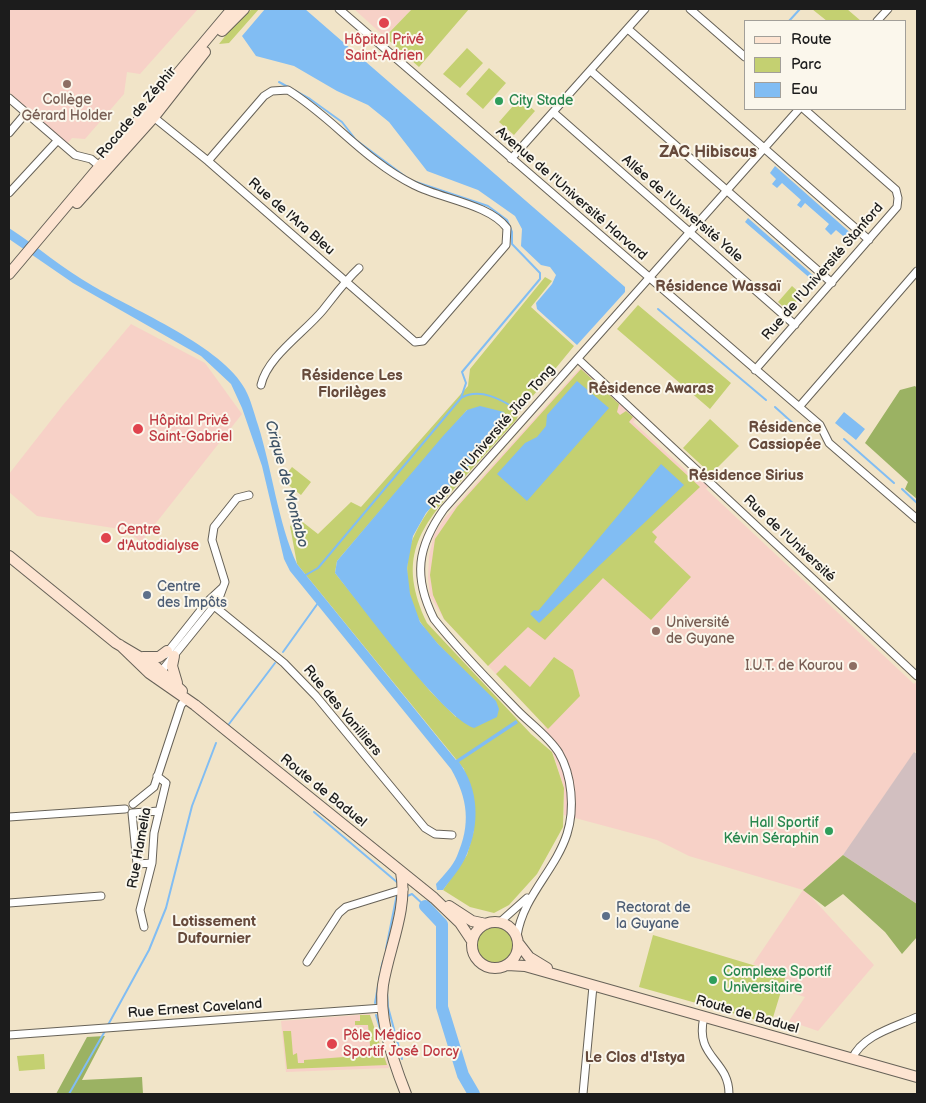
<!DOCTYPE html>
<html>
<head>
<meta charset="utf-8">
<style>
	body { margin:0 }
	#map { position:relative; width:926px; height:1103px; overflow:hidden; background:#f1e4c8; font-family:"Balsamiq Sans",sans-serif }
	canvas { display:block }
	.frame { position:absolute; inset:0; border:10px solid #1c1c1c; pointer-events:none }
	.legend { position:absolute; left:744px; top:20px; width:162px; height:90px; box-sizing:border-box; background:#fbf7ec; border:1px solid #a29f99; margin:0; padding:6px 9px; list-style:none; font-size:15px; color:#1c1c1c }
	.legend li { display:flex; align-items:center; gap:10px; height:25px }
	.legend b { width:25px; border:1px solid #a29f99 }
</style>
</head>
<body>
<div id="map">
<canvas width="926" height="1103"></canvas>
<div class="frame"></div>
<ul class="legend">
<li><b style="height:6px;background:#fde4d1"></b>Route</li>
<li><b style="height:14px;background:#c4d071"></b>Parc</li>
<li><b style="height:14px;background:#81bdf3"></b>Eau</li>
</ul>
</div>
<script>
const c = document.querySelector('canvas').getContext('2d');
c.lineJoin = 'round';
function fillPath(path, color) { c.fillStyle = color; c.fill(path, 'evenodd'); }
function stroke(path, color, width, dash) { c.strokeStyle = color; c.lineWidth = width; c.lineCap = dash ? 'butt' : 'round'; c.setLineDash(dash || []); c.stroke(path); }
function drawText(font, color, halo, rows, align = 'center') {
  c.font = font + ' "Balsamiq Sans",sans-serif'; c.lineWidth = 4; c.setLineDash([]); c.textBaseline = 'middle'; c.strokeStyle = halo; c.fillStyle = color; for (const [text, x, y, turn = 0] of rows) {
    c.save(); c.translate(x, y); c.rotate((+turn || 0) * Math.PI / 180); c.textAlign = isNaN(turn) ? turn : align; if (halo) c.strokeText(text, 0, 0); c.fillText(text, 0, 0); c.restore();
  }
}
fillPath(new Path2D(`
	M9,9H198L140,74L127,72L124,94L85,139L72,138L67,144L9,92Z
	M354,9H412L385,37Z
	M131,324L205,363L242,414L141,542L126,530L37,516L9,492V474L63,405Z
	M581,367L636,418L633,422L695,479L698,476L709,486L706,489L914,684L917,681V749L843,855L804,889L874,965L818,1031L789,1021L805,997L782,990L786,975L753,964L803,890L689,856L657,840L564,815V788L544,725L444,619L430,596L428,578L429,556L434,535L444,519Z
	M370,1014L389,1068L286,1072L281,1021Z`), '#f7d1c7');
fillPath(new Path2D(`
	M914,752L917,754V904L843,855Z`), '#d2bfc0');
fillPath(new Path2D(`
	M252,9H259L229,43L219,44L233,26Z
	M412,9H469L419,67L385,37Z
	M812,9H847L861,21H827Z
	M467,48L483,63L460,88L443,74Z
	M489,68L506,83L483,109L466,94Z
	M520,98L535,111L514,135L499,122Z
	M545,277L552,281L531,307L574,346L518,414L517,419C499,439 480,460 461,481C418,529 397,559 427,623L531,734L552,752L564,788L563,827L537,874L509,905L494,913L470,907L443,890L467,855L474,830L464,769L297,564L290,526L300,520L318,534L351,502L361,507L468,386L470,369ZM467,410L508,422C478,454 433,495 415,534C402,559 406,600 421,623C432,640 448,654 462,669L456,717L430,691L335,573L337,561Z
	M792,286L802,295L788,311L778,302Z
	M638,305L731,383L710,409L617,329Z
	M581,369L619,404L617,412L620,415L626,411L633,417L629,422L700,487L652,532L657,537L654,542L691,577L651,620L603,578L545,640L528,627L488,666L444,619L433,595L430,575L435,539L457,507Z
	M710,419L739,446L711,474L683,448Z
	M292,467L311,482L301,495L282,480Z
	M554,657L573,670L580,696L548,729L496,674L505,665L530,687Z
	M477 945a19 19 0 1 1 38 0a19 19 0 1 1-38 0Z
	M653,935L786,975L771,1024L639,987Z
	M360,1015H370L387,1065L287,1069L283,1031H291L293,1055L297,1053L298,1063H304V1060L371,1055L368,1025H355V1021H360Z
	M44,1054L45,1069L19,1071L17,1056Z`), '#c4d071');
fillPath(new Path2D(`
	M915,386L917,388V499L905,489L908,482L865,443L900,390Z
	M843,855L917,904V937L902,954L885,932L843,894L825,907L803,890Z
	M105,1036L82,1080L142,1077L143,1094H56L87,1037Z`), '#9bb263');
fillPath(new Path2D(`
	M265,9H305L625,287V292L577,345L537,309L536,303L552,284L556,275L550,267L541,265L521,246L522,229L515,216L478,190L427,171L389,122L368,105L337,91L294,66L256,56L242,36Z
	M775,166L854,236L849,241L836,230L831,235L825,229L829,224L805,203L801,208L797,205L801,200L782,183L777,188L772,184L776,179L770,173Z
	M748,218L815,277L812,280L745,222Z
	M9,228C37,246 63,269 93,286C134,310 223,347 245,389C251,400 254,413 258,425C272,469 278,523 297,564L456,760L516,720L518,723L459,762C479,789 480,824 467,854C462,867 451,879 443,890H437L436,884C443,876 453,866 457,856C471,824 468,799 451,769L290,571L284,559L262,466L242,408L231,384L201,356L73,283L9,239Z
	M577,381L609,408L527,501L497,474L525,443L537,437L546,426L547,415Z
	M480,406L504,412L508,422L426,513L413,536L407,568L410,594L420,622L438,644L496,701L499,709L497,717L474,728C442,717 361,605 335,573L337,561L443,436L467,410Z
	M844,412L865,429L856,440L835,423Z
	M661,464L684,485L539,623L530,614L534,610L538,611Z`), '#81bdf3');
stroke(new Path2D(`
	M789,21L800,9
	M279,82L310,99L342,122L356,140L410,180L488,206L507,220L512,232V244L540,273V279L462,372L466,383L461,398
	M658,309L766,400
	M775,407L795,425
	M844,439L894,483
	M902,489L917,503
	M304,576L318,568L461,398C480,387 502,400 518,410
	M283,652L318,603
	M229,724L275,663
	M314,812L398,883
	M405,897L412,894L425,906
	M386,949L397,894
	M381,969L383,961
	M379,981L380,975
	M387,992L388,1007L402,1059
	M375,1003L378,986
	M376,1015L383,1039
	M108,1025L149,950L166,908L192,806L216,743
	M69,1094L105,1031`), '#81bdf3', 2);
stroke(new Path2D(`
	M425,906L442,924V1007L463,1075L474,1094`), '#81bdf3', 12);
const street = new Path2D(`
	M339,9L820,425L829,443L917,519
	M690,9L745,57
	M877,21L888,9
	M628,29L869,240
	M591,71L832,283
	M9,98L75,155L91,159L103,169
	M554,113L795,325
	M151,115L208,161L415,342L423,341L506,245L507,228C489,204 441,199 414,185C364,160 332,117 288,90L272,91L264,96L208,161
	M9,133L26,113
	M511,159L645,9
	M9,193L57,141
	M578,359L917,676
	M755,370L897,207L898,198L896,190L804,109
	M261,385C267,357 305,332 323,310C335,295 345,281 359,268
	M799,407L917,271
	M208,601L284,663L316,696L425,828L435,834L452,835
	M166,654L208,601L222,588
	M159,674L218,601L225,582L212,540L214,527L237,498L249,495
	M133,804L154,787L181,705L186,699
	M9,817L125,809
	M152,863L137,864L132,813L159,811
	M9,903L101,896
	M500,922L527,898
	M144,927L140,910L152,863L154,833L166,783L157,776
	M517,936C523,896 555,871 567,834C575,809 572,775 559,753C549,737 532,725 519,712C490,682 460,652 434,619C413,577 417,547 444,509L799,109
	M307,962L339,913L346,907L404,889
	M704,1017C694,1058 729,1059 729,1094
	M9,1035L383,1008
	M852,1059C862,1035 895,1027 917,1017
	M583,1094L593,986`);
const secondary = new Path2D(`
	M222,31L244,9
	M77,203L154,117L205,52
	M9,274L232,9
	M9,556L116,643L155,666L182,691
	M120,645L149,673L195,705L434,898L460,923L472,941
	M174,656L172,666L177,683
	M143,657H159L167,651
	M401,872C408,909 389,948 383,985C378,1018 394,1064 406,1094
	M449,906L472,921L486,924
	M472 945a23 23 0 1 1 46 0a23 23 0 1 1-46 0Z
	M519,944L529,957L547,968
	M507,965L525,966L917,1077`);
stroke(street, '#676258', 9);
stroke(secondary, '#676258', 12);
stroke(street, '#fff', 7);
stroke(secondary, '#fde4d1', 10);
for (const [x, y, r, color] of [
	[384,23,6,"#e0444e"],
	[67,84,5,"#8d6e63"],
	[499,101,5,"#2e9e5b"],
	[138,429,6,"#e0444e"],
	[106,538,6,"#e0444e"],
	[147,595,5,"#5c6f8a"],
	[656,631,5,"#8d6e63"],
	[853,666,5,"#8d6e63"],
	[829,831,5,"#2e9e5b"],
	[606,916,5,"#5c6f8a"],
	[713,980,5,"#2e9e5b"],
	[332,1044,6,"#e0444e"]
]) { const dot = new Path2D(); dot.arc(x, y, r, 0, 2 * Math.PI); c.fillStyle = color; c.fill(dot); stroke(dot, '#fbf7ec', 2); }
drawText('14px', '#be3a42', '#fbf7ec', [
	["Hôpital Privé",384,40,"center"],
	["Saint-Adrien",384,56,"center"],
	["Hôpital Privé",149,421],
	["Saint-Gabriel",149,437],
	["Centre",117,530],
	["d'Autodialyse",117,546],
	["Pôle Médico",343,1036],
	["Sportif José Dorcy",343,1052]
], 'left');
drawText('14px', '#785e54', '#fbf7ec', [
	["Collège",67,100],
	["Gérard Holder",67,116],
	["Université",666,623,"left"],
	["de Guyane",666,639,"left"],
	["I.U.T. de Kourou",843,666,"right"]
]);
drawText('14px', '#27864d', '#fbf7ec', [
	["City Stade",509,101],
	["Hall Sportif",819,823,"right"],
	["Kévin Séraphin",819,839,"right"],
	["Complexe Sportif",723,972],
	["Universitaire",723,988]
], 'left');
drawText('14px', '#1c1c1c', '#fbf7ec', [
	["Rocade de Zéphir",137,113,-50],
	["Avenue de l'Université Harvard",571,194,41],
	["Allée de l'Université Yale",682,209,41],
	["Rue de l'Ara Bleu",291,217,41],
	["Rue de l'Université Stanford",823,272,-49],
	["Rue de l'Université Jiao Tong",492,437,-49],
	["Rue de l'Université",789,539,43],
	["Rue des Vanilliers",342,711,50],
	["Route de Baduel",323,791,39],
	["Rue Hamelia",140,848,-80],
	["Rue Ernest Caveland",195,1009,-4],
	["Route de Baduel",747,1015,16]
]);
drawText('14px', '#4e5e75', '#fbf7ec', [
	["Centre",157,587],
	["des Impôts",157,603],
	["Rectorat de",616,908],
	["la Guyane",616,924]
], 'left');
drawText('bold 15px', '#664a3c', '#fbf7ec', [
	["Résidence Wassaï",718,287],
	["Résidence Les",352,376],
	["Florilèges",352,393],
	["Résidence Awaras",651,389],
	["Résidence",785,428],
	["Cassiopée",785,445],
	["Résidence Sirius",746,476],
	["Lotissement",214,922],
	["Dufournier",214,939],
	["Le Clos d'Istya",635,1058]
]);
drawText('italic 15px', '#3f5467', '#fbf7ec', [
	["Crique de Montabo",286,484,75]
]);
drawText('bold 16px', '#664a3c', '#fbf7ec', [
	["ZAC Hibiscus",708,153]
]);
</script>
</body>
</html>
